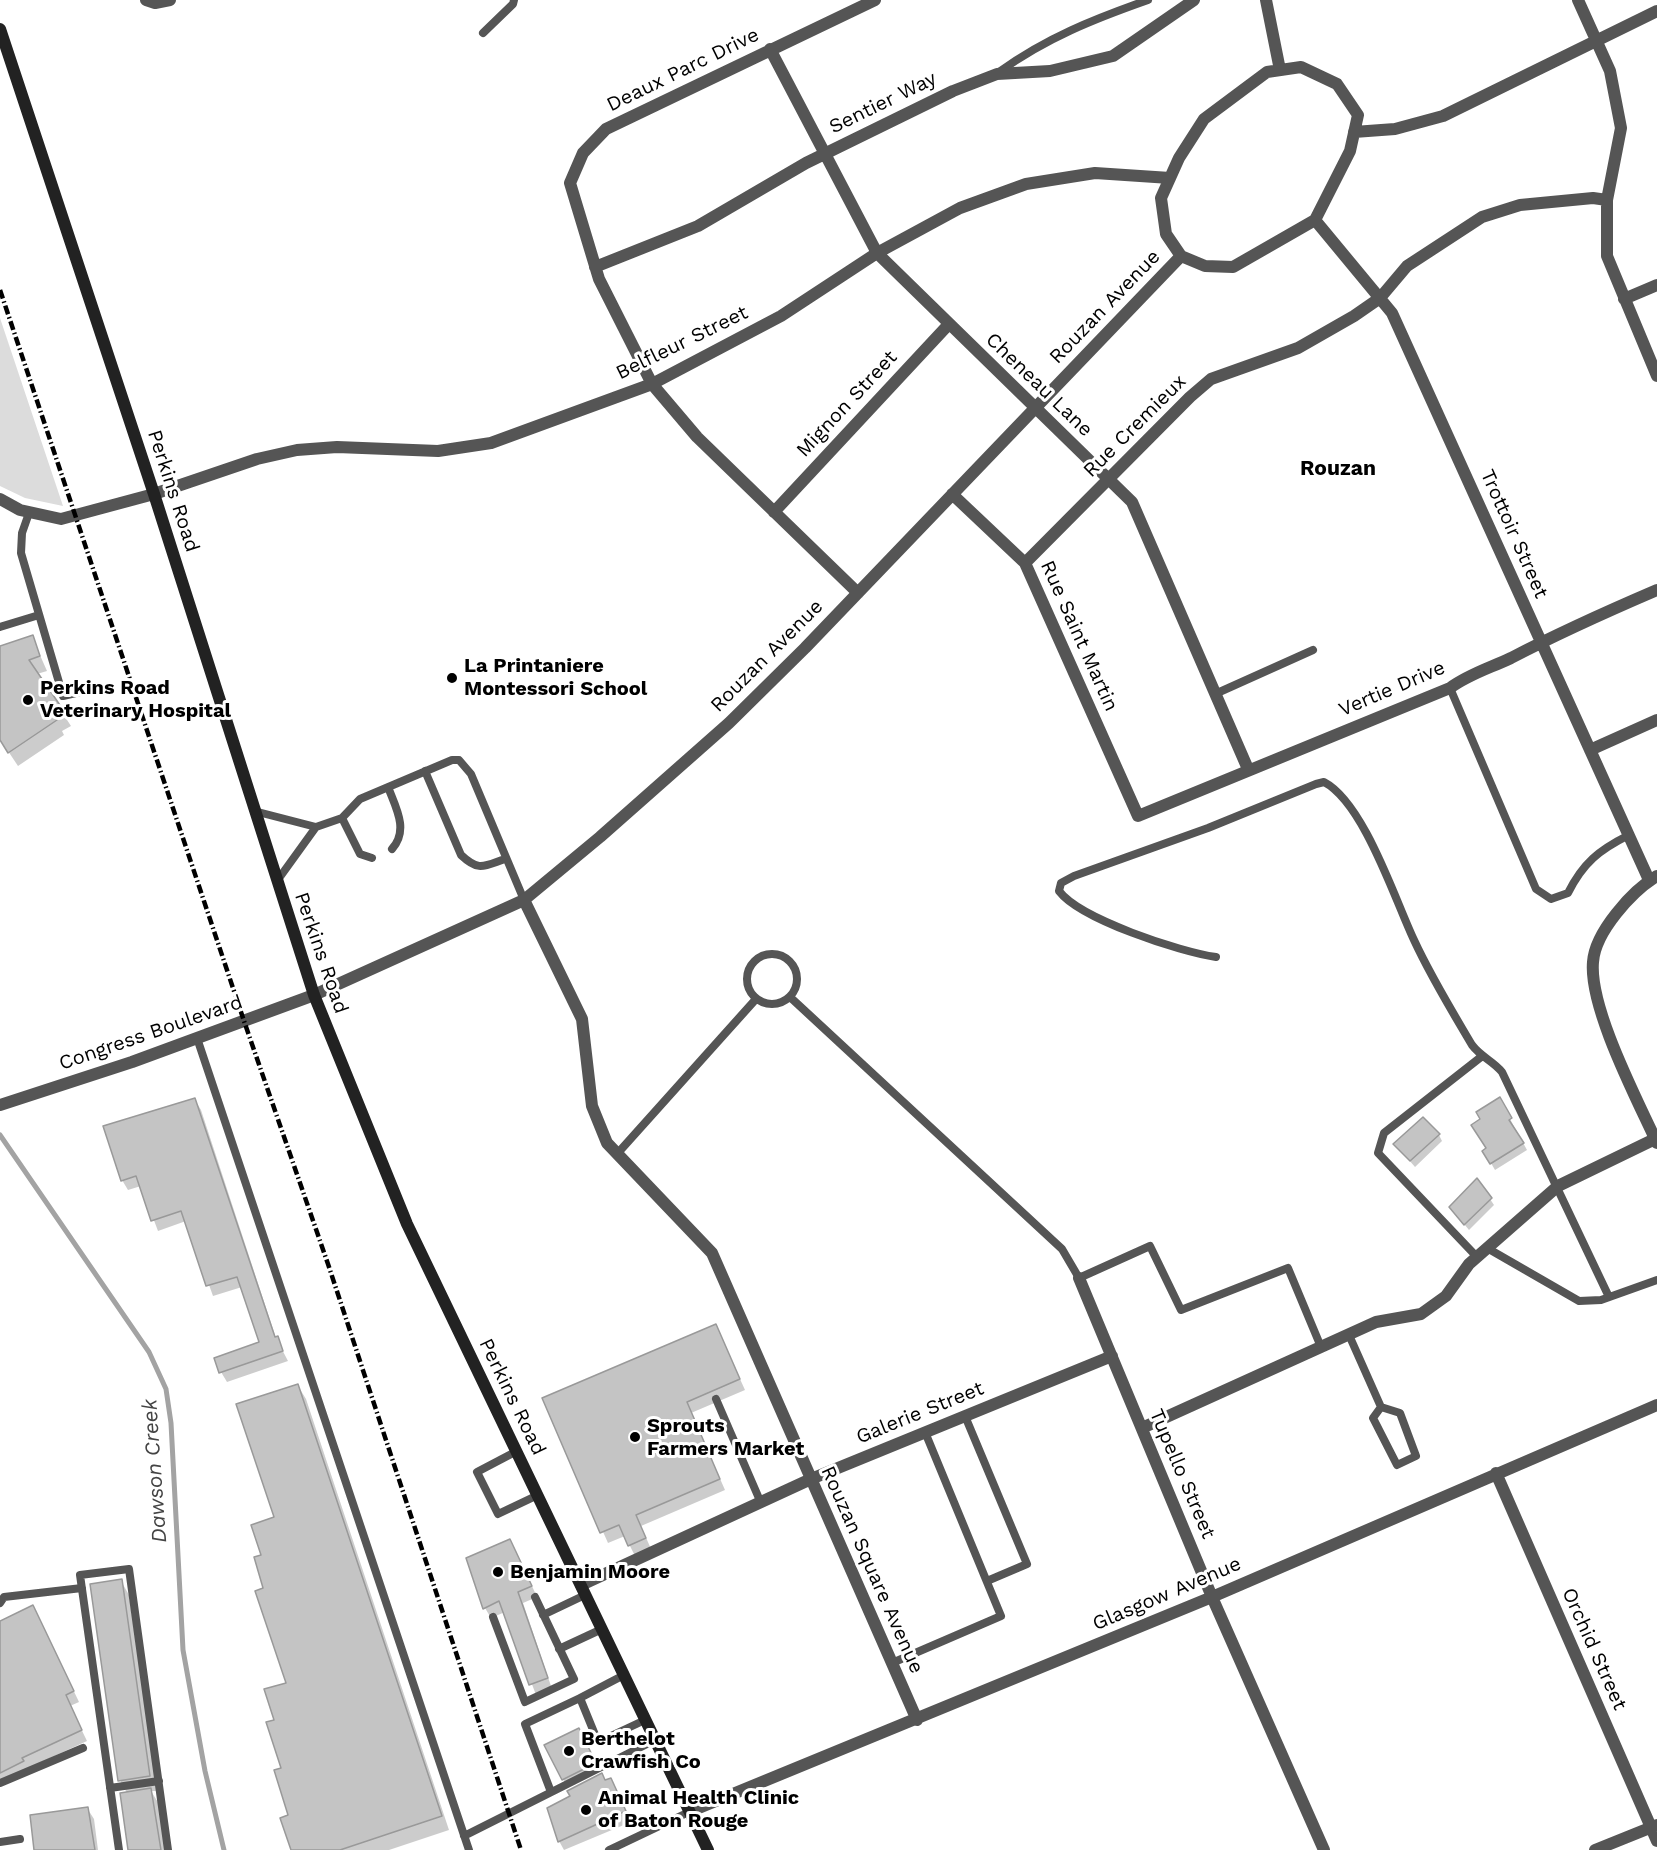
<!DOCTYPE html>
<html>
<head>
<meta charset="utf-8">
<style>
	body { margin:0 }
	canvas { display:block; background:#fff }
</style>
</head>
<body>
<canvas width="1657" height="1850"></canvas>
<script>
const c = document.querySelector('canvas').getContext('2d');
c.lineJoin = 'round';
function fillPath(path, color) { c.fillStyle = color; c.fill(path, 'evenodd'); }
function stroke(path, color, width, dash) { c.strokeStyle = color; c.lineWidth = width; c.lineCap = dash ? 'butt' : 'round'; c.setLineDash(dash || []); c.stroke(path); }
function drawText(font, color, halo, rows, align = 'center') {
  c.font = font + ' "Work Sans",sans-serif'; c.lineWidth = 6; c.setLineDash([]); c.textBaseline = 'middle'; c.strokeStyle = halo; c.fillStyle = color; for (const [text, x, y, turn = 0] of rows) {
    c.save(); c.translate(x, y); c.rotate((+turn || 0) * Math.PI / 180); c.textAlign = isNaN(turn) ? turn : align; if (halo) c.strokeText(text, 0, 0); c.fillText(text, 0, 0); c.restore();
  }
}
fillPath(new Path2D(`
	M0,318L63,506L25,498L0,486Z`), '#dcdcdc');
fillPath(new Path2D(`
	M32,637L47,671L37,674L71,726L62,731L64,735L18,766L0,739V647Z
	M1499,1099L1527,1150L1495,1170L1484,1151L1488,1149L1482,1119Z
	M195,1100L201,1110L276,1338L288,1361L227,1382L221,1372L261,1343L242,1287L213,1296L186,1221L158,1231L141,1186L128,1190L122,1180Z
	M1439,1135L1442,1141L1415,1167L1395,1144Z
	M1490,1199L1494,1205L1469,1230L1450,1207Z
	M716,1326L745,1390L691,1413L725,1490L641,1526L651,1549L635,1556L625,1536L608,1543L544,1399Z
	M298,1386L306,1399L449,1830L389,1850H293L290,1816L276,1721L288,1684L265,1589L263,1556L276,1518Z
	M516,1551L537,1597L523,1603L552,1689L536,1695L505,1612L491,1618L485,1608Z
	M121,1581L129,1595L157,1791H151L159,1804L166,1850H129L127,1793L120,1780Z
	M39,1618L79,1702L70,1706L87,1741L0,1781V1623Z
	M582,1736L599,1770L567,1786L563,1779Z
	M605,1782L616,1790L631,1822L564,1850L559,1841Z
	M87,1808L94,1819L98,1850H37Z`), '#0003');
stroke(new Path2D(`
	M0,1135L149,1352L166,1389L171,1423L183,1650L205,1771L224,1850`), '#a3a3a3', 5);
const building = new Path2D(`
	M33,635L40,656L29,660L64,711L55,717L57,720L8,753L0,740V646Z
	M1500,1097L1512,1118L1509,1120L1524,1143L1490,1164L1482,1151L1486,1148L1471,1125L1480,1119L1476,1112Z
	M195,1098L275,1337L278,1336L283,1351L219,1373L214,1358L259,1342L237,1277L206,1286L181,1211L151,1221L136,1176L121,1181L103,1126Z
	M1423,1117L1440,1134L1410,1161L1393,1144Z
	M1477,1178L1492,1198L1464,1225L1449,1207Z
	M716,1324L740,1379L687,1402L720,1479L636,1515L646,1538L628,1546L619,1525L600,1533L542,1398Z
	M298,1384L442,1816L340,1850H291L280,1818L288,1815L274,1770L281,1768L266,1722L274,1720L264,1689L286,1683L255,1591L263,1588L254,1557L261,1555L251,1525L274,1517L236,1404Z
	M510,1539L532,1586L518,1592L548,1678L529,1685L499,1601L483,1609L466,1558Z
	M122,1579L150,1776L118,1781L90,1584Z
	M33,1605L74,1691L66,1695L82,1730L22,1758L24,1761L0,1773V1621Z
	M579,1728L596,1763L562,1780L544,1745Z
	M602,1773L605,1780L611,1778L626,1811L558,1842L547,1808L570,1796L567,1791Z
	M151,1788L161,1850H128L120,1793Z
	M88,1807L95,1850H34L30,1815Z`);
fillPath(building, '#c4c4c4');
stroke(building, '#999', 1.5);
stroke(new Path2D(`
	M483,33L513,4L514,0
	M999,72C1046,38 1094,19 1148,0
	M29,513L22,533L21,553L63,696L101,687
	M0,627L39,615
	M1450,688L1536,889L1551,899L1568,893C1583,863 1599,850 1629,835
	M1215,694L1313,650
	M425,771L461,855C479,872 484,866 505,859
	M388,787C396,808 409,830 392,849
	M254,811L316,827L277,881
	M342,818L360,854L372,858
	M316,827L342,818L360,799L452,760H459L471,774L524,900
	M747 979a25 25 0 1 1 50 0a25 25 0 1 1-50 0Z
	M1216,957C1180,952 1080,919 1059,891L1061,883L1074,876L1208,828L1316,784L1324,782C1364,803 1395,900 1414,940C1431,977 1452,1011 1472,1045C1481,1057 1493,1061 1502,1072L1609,1297
	M790,997L1062,1249L1079,1278L1150,1246L1181,1310L1288,1268L1321,1347
	M197,1038L469,1850
	M617,1154L756,999
	M1487,1248L1579,1301L1601,1300L1657,1280
	M1477,1257L1378,1153L1384,1133L1481,1057
	M1349,1335L1381,1407L1373,1418L1397,1465L1416,1456L1400,1413L1381,1407
	M716,1399L761,1503
	M965,1416L1027,1564L987,1581
	M517,1451L477,1472L498,1514L538,1495
	M0,1603L4,1597L82,1588
	M543,1615L585,1595
	M493,1617L525,1702L574,1679L535,1597
	M559,1649L602,1629
	M892,1663L1001,1616L925,1432
	M624,1675L580,1698L598,1742L645,1720
	M0,1783L83,1748
	M110,1788L159,1781
	M551,1792L525,1724L580,1698
	M464,1836L655,1740
	M0,1842L20,1839
	M119,1850L80,1575L129,1569L168,1850
	M609,1850L689,1812`), '#555', 8);
stroke(new Path2D(`
	M146,0L155,3L170,0
	M1266,0L1280,70
	M1578,0L1610,71L1621,128L1607,200V256L1657,376
	M770,49L877,253L1132,502L1248,769
	M1301,67L1337,84L1358,115L1350,151L1315,220L1233,267L1205,266L1181,256L1166,234L1161,198L1179,158L1204,119L1267,72Z
	M1354,132L1395,129L1443,116L1657,11
	M1315,220L1392,313L1649,880
	M595,267L698,226L806,163L953,91L997,74L1050,71L1113,56L1194,0
	M1624,299L1657,285
	M952,494L1025,563L1138,816L1450,688C1469,674 1490,668 1511,658C1559,633 1608,611 1657,590
	M0,499L20,510L61,519L154,494L257,459L297,450L337,447L438,451L491,443L652,384L781,316L877,253L960,208L1026,184L1095,173L1170,178
	M774,512L949,324
	M1025,563L1190,397L1211,379L1298,348L1354,316L1380,298L1407,266L1482,217L1520,205L1593,198L1607,200
	M858,593L697,437L652,384L599,279L570,183L583,153L606,129L875,0
	M1590,750L1657,720
	M1657,876C1632,891 1595,932 1593,962C1589,1008 1637,1099 1657,1143
	M524,900L582,1019L592,1106L607,1143L712,1253L917,1720
	M314,995L524,900L600,837L729,723L805,648L1181,256
	M1079,1278L1212,1597L1324,1850
	M1142,1428L1376,1322L1421,1314L1446,1296L1469,1264L1558,1186L1657,1138
	M1496,1473L1657,1841
	M581,1585L811,1479L1112,1356
	M689,1812L1212,1597L1657,1405
	M1595,1850L1657,1825`), '#555', 12);
stroke(new Path2D(`
	M0,1105L132,1062L314,995`), '#555', 12);
stroke(new Path2D(`
	M0,29L154,494L314,995L407,1224L708,1850`), '#222', 12);
stroke(new Path2D(`
	M0,290L244,1021L328,1264L521,1850`), '#000', 4.5, [9, 3, 1.5, 3]);
for (const [x, y, r, color] of [
	[452,678,6,"#000"],
	[28,700,6,"#000"],
	[635,1437,6,"#000"],
	[498,1572,6,"#000"],
	[569,1751,6,"#000"],
	[586,1810,6,"#000"]
]) { const dot = new Path2D(); dot.arc(x, y, r, 0, 2 * Math.PI); c.fillStyle = color; c.fill(dot); stroke(dot, '#fff', 2); }
drawText('20px', '#000', '#fff', [
	["Deaux Parc Drive",683,70,-26],
	["Sentier Way",883,103,-26],
	["Rouzan Avenue",1105,307,-46],
	["Belfleur Street",682,343,-26],
	["Cheneau Lane",1039,385,44],
	["Mignon Street",847,404,-47],
	["Rue Cremieux",1135,426,-45],
	["Perkins Road",173,491,72],
	["Trottoir Street",1514,534,66],
	["Rue Saint Martin",1079,636,66],
	["Rouzan Avenue",767,656,-45],
	["Vertie Drive",1392,689,-23],
	["Perkins Road",321,953,71],
	["Congress Boulevard",151,1033,-19],
	["Perkins Road",512,1397,64],
	["Galerie Street",920,1413,-22],
	["Tupello Street",1182,1474,67],
	["Rouzan Square Avenue",872,1570,66],
	["Glasgow Avenue",1167,1594,-23],
	["Orchid Street",1594,1649,66]
]);
drawText('bold 20px', '#000', '#fff', [
	["La Printaniere",464,666],
	["Montessori School",464,689],
	["Perkins Road",40,688],
	["Veterinary Hospital",40,711],
	["Sprouts",647,1426],
	["Farmers Market",647,1449],
	["Benjamin Moore",510,1572],
	["Berthelot",581,1739],
	["Crawfish Co",581,1762],
	["Animal Health Clinic",598,1798],
	["of Baton Rouge",598,1821]
], 'left');
drawText('bold 21px', '#000', '#fff', [
	["Rouzan",1338,469]
]);
drawText('italic 21px', '#444', '#fff', [
	["Dawson Creek",155,1471,-94]
]);
</script>
</body>
</html>
